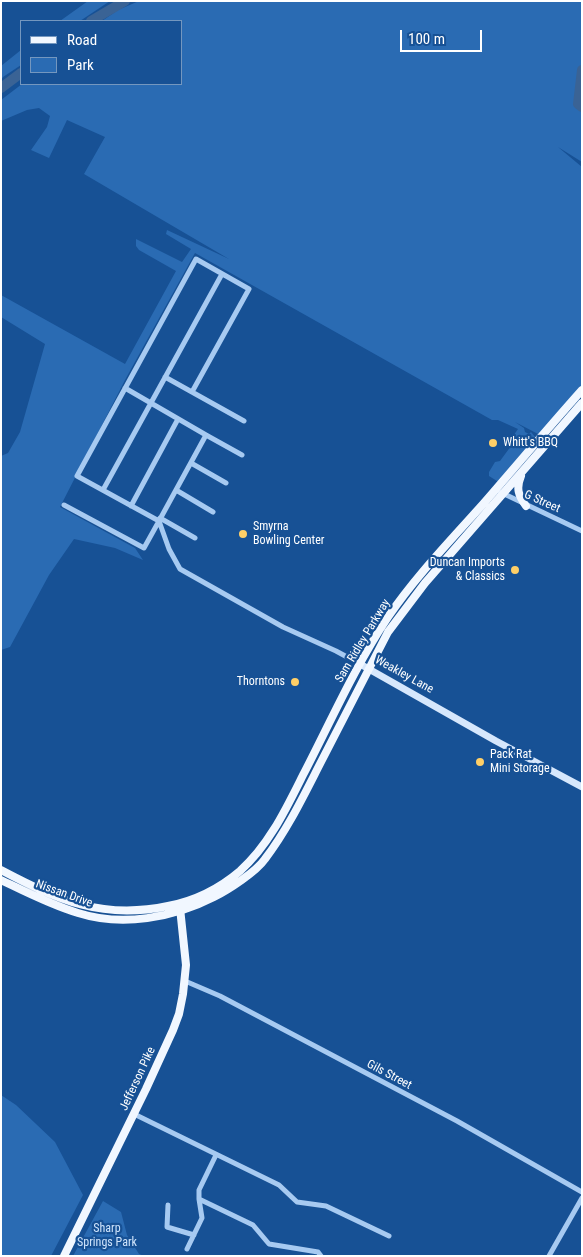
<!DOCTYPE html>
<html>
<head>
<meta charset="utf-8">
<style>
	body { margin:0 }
	#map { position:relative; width:583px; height:1257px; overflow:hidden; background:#175195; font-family:"Roboto Condensed",sans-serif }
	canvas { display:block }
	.frame { position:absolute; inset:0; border:2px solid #fff; pointer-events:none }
	.legend { position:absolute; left:20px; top:20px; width:162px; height:65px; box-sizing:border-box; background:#175195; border:1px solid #7497bf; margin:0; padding:6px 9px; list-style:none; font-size:15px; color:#fff }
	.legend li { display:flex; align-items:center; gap:10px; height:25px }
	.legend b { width:25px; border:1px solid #7497bf }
	.scale { position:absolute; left:400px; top:30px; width:82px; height:22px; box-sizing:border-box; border:2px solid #fff; border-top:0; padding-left:6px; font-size:15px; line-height:18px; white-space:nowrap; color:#fff; -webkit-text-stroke:4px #175195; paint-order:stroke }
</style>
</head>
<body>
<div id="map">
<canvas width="583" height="1257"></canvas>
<div class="frame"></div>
<ul class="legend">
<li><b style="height:6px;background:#f1f7ff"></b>Road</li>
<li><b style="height:14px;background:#2a6bb3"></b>Park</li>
</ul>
<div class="scale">100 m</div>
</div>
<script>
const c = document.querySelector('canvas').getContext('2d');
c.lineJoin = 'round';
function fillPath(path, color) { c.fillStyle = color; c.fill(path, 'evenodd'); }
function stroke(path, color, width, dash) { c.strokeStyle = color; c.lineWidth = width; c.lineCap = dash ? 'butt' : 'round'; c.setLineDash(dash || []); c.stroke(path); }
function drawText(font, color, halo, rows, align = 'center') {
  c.font = font + ' "Roboto Condensed",sans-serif'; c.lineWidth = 4.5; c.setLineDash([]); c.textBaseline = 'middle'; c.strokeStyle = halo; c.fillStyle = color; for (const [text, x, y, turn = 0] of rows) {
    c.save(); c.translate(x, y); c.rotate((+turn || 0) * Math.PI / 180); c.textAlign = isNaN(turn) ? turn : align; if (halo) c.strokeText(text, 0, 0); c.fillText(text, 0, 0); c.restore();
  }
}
fillPath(new Path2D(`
	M88,1H110L80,21H60Z
	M139,1H582V162L558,147L582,167V385L540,435L515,422L524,428L525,432L529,434L531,432L536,438L500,480L497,481L489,476V472L495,462L500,461L511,446V439L518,429L498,420H492L195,253L125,380L60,507L135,548L143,560L115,548L74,539L49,575L10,647L1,650V456L8,453L20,432L45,344L1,317V295L125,364L176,271L139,250L136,246V239L182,262L191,249L166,234L167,230L229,259L84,174L105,137L67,120L49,158L31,150L47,127L50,116L39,108L27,110L1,121V100L22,84H181V21H102L118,10Z
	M21,50V65L3,77L1,80V66Z
	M1,1095L16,1105L55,1142L83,1195L51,1256H1Z
	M103,1201L121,1212L127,1235L139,1254L144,1256H73Z`), '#2a6bb3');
stroke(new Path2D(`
	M91,21L125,1
	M582,70L578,104L582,107
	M1,88L21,73`), '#3a6395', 10);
stroke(new Path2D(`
	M165,377L244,421
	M125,388L206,435L159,521L169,549L180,569L283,627L336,651L360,664
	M206,435L242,455
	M191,463L226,483
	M103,490L222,274
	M176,490L213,512
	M500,492L582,531
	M64,505L144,548L159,521L77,476L196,259L249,289L192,392
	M131,506L178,419
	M160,518L195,538
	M185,981L220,996L457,1121L582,1192
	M134,1114L279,1185L297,1202L326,1206L389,1236
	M199,1199V1190L216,1155
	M168,1205L167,1227L194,1235
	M187,1249L202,1218L199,1199L253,1225L269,1244L318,1252L321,1256
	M549,1256L582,1198`), '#a7caf1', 5);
stroke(new Path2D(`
	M360,664L496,741L582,787`), '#d6e7fc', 7);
stroke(new Path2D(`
	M521,476C516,488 518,495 526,506
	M1,870C58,900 102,920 168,906C194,901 220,888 240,871C269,845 286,809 303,775C330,723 355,666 388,617C416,576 451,540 484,503C517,465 549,427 582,390
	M1,880C26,892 51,905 78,913C122,927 173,918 214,897C228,890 256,872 265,859C288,829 305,793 322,760C344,717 366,675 388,632L425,583L582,403
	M64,1256L146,1089L173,1030L179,1014L183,994L186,965L180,908`), '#f1f7ff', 8);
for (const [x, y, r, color] of [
	[493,443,5,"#ffcf67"],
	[243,534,5,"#ffcf67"],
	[515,570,5,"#ffcf67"],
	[295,682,5,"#ffcf67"],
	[480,762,5,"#ffcf67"]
]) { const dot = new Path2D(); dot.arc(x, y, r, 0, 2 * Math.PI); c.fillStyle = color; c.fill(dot); stroke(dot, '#175195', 2); }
drawText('12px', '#fff', '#175195', [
	["Whitt's BBQ",503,443],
	["Smyrna",253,527],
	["Bowling Center",253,541],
	["Duncan Imports",505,563,"right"],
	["& Classics",505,577,"right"],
	["Thorntons",285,682,"right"],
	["Pack Rat",490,755],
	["Mini Storage",490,769]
], 'left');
drawText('12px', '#fff', '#175195', [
	["G Street",542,502,24],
	["Sam Ridley Parkway",363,641,-59],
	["Weakley Lane",404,675,29],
	["Nissan Drive",64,894,20],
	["Gils Street",389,1075,28],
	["Jefferson Pike",138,1079,-65]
]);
drawText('12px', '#cfe4fc', '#175195', [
	["Sharp",107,1229],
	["Springs Park",107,1243]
]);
</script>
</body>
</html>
